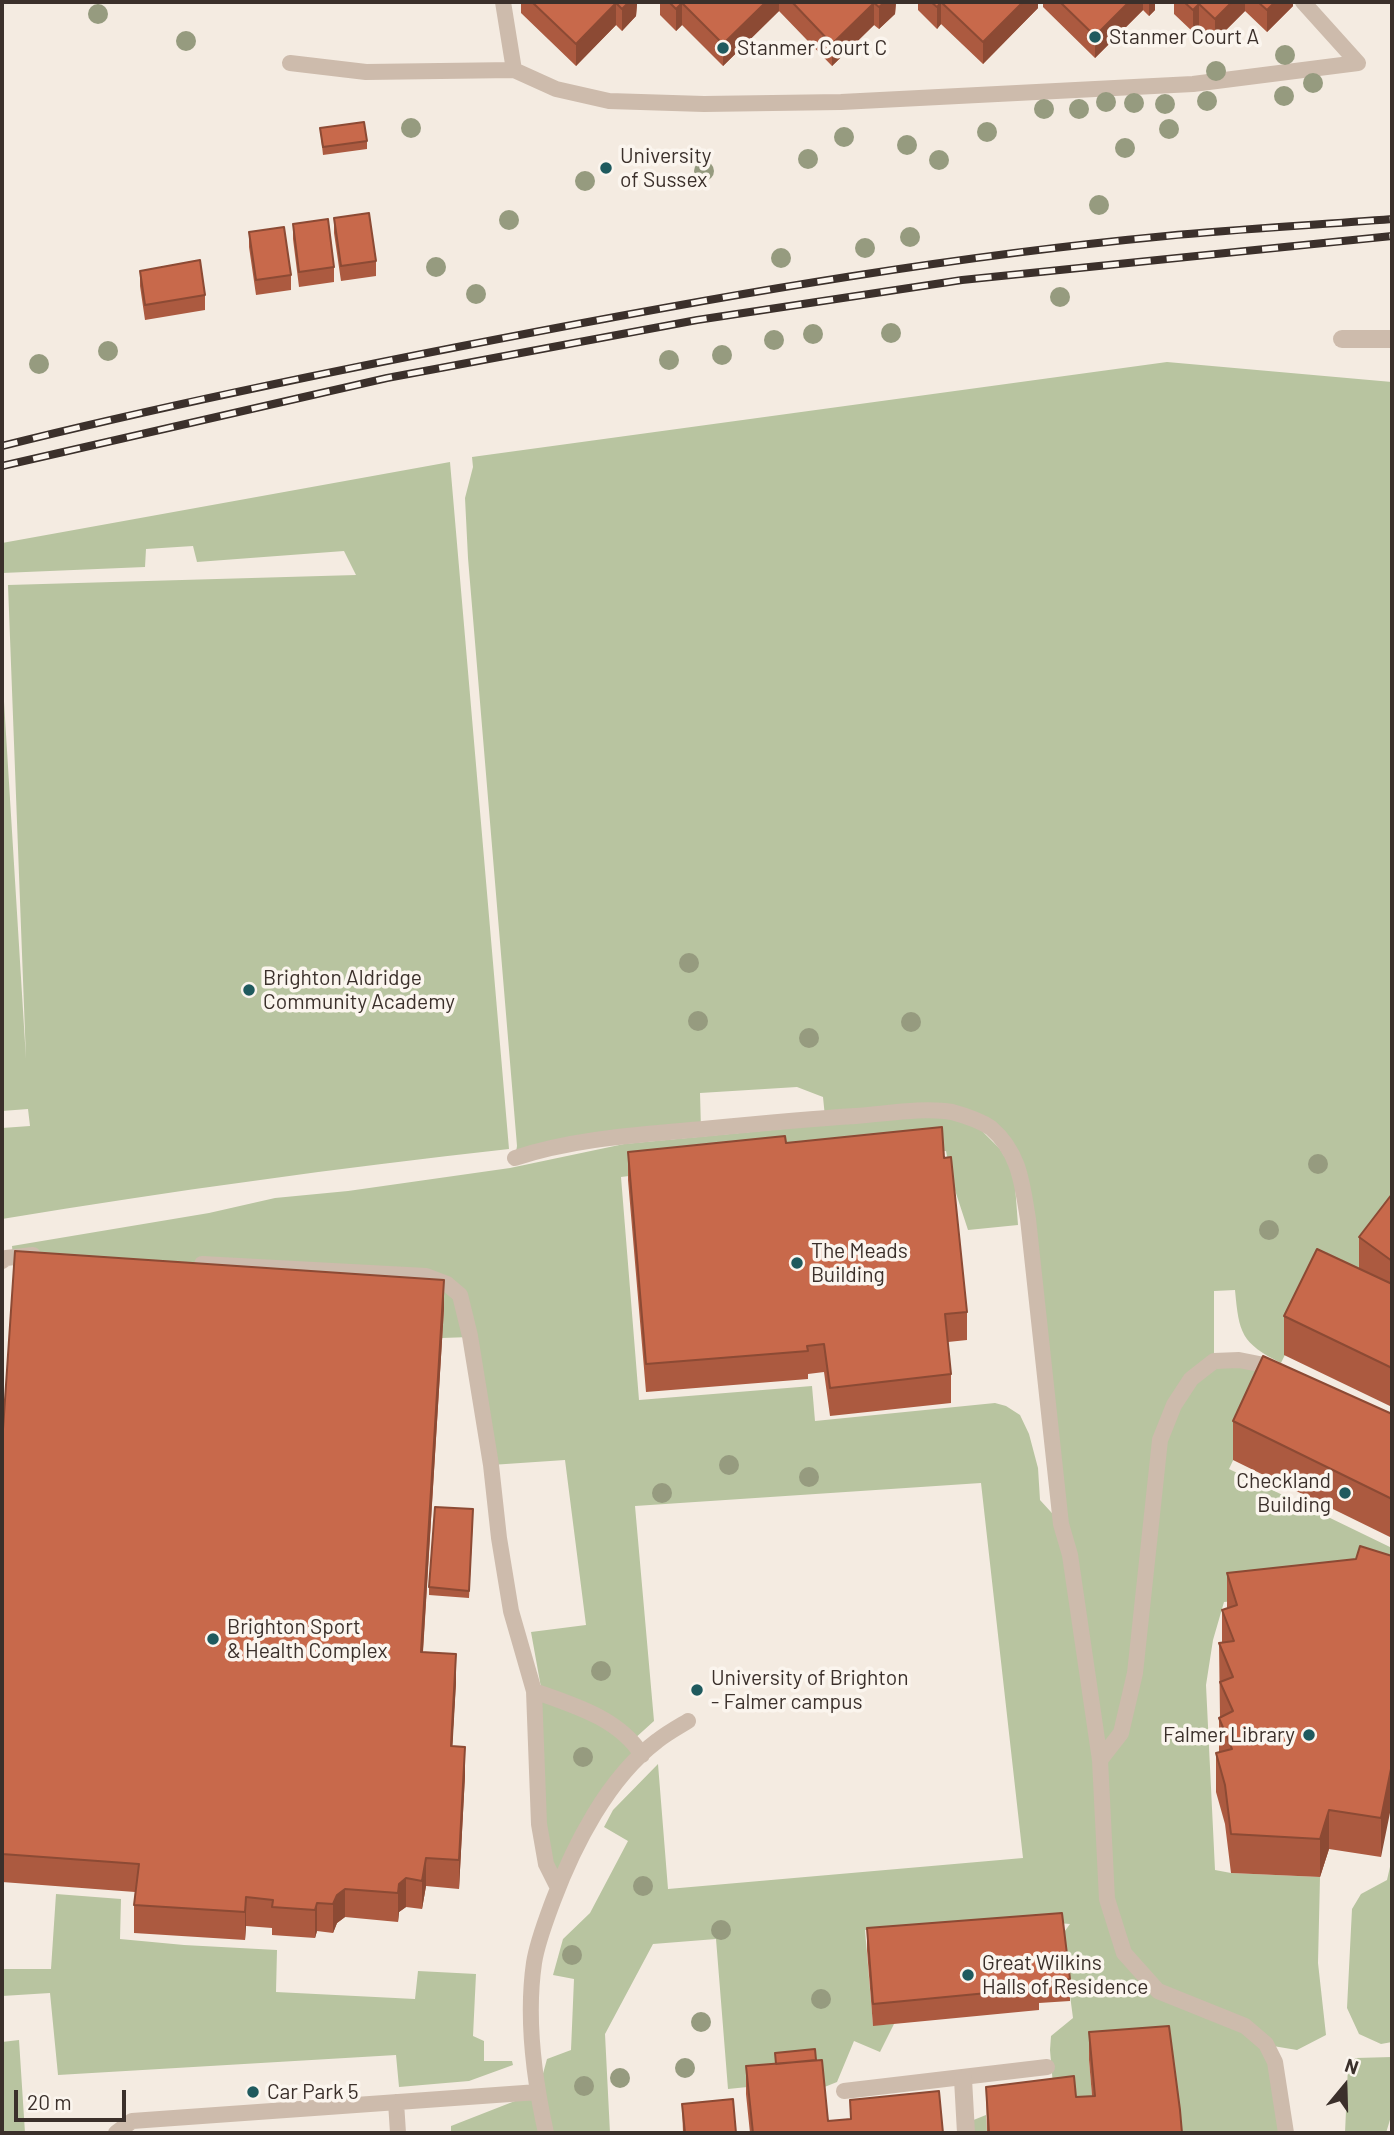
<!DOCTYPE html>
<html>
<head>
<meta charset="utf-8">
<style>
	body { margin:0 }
	#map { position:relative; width:1394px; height:2135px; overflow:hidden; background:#f4ebe1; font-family:Barlow,sans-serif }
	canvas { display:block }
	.frame { position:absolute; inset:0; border:4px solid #3b302b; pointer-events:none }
	.north { position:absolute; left:1310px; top:2051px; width:70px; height:70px; -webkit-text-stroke:5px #fbf5ee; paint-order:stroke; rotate:19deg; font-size:19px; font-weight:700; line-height:28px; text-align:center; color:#3b302b }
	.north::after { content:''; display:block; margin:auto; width:24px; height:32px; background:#3b302b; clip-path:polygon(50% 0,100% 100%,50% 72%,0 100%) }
	.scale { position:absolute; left:14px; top:2090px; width:112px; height:32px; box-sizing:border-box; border:4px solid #3b302b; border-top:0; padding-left:9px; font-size:21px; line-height:24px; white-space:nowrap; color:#3b302b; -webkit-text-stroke:5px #fbf5ee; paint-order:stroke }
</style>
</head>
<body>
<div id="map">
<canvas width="1394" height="2135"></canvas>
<div class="frame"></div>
<div class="north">N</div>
<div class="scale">20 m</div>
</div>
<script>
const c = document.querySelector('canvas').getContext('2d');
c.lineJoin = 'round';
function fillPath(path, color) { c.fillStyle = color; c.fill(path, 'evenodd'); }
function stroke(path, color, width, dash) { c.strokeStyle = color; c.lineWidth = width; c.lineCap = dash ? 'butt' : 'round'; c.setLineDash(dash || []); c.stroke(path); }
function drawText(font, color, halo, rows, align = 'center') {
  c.font = font + ' Barlow,sans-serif'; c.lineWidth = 7; c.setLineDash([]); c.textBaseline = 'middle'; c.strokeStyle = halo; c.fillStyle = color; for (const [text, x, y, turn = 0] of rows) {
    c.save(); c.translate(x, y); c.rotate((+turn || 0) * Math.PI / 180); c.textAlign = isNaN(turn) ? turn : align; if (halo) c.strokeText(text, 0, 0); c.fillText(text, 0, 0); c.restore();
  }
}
fillPath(new Path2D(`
	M1167,362L1392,382V1233L1340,1299L1317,1288L1281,1363C1241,1343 1239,1333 1235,1290L1214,1291V1361C1237,1360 1254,1362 1275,1371L1229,1469L1392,1548V1591L1355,1580L1351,1591L1224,1602L1213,1640L1206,1685L1215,1870L1231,1873L1320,1877L1318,1963L1326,2035L1297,2050L1267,2045L1275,2062L1286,2133H1180L1168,2054L1089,2060L1092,2096L1054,2097L1050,2050L1051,2036L1073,2018L1062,1935L1070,1924L1033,1921L865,1930L873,2025L894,2024L880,2052L854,2041L837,2082L822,2088L818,2083L814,2057L775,2061L777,2084L728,2089L716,1939L653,1944L605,2034L610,2133H451V2126L538,2092L547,2059L571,2050L574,1979L553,1975L563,1939L590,1913L628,1841L604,1827L613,1810L658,1764L668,1889L1023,1858L981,1483L635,1506L654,1721L633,1740L642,1755L600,1805L582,1833L558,1888L546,1864L539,1824L535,1765L534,1691L542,1693L531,1632L586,1625L565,1460L491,1465L470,1337L442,1338L444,1308L15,1279L12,1246L209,1213L275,1198L348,1191L510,1168L624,1144L908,1117L937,1115L979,1128L1000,1149L1014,1172L1018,1225L968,1230L951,1178L946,1151L735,1163L621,1177L639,1400L812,1386L815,1421L995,1403L1006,1406L1020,1415L1029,1434L1038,1468L1040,1500L1061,1523L1020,1169C1011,1155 1004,1140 991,1129C957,1100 869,1115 825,1117L823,1097L797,1087L700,1093L701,1129L564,1145L544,1149L515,1158L517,1146L468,558L465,498L473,467L472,457Z
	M450,462L509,1149C339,1168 170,1191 2,1219V1128L30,1126L28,1109L2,1111V669L26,1059L8,585L356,575L344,551L197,562L193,546L146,549L145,567L2,573V543Z
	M1392,1858V2042L1381,2044L1359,2034L1347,2008L1352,1909L1361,1894L1387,1880Z
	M56,1894L121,1899L120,1939L184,1945L277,1950L276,1992L415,1999L418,1971L476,1974L473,2036L484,2041V2061H512L513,2065L469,2081L399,2087L396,2055L58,2075L50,1993L2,1996V1969H51Z
	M19,2040L25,2133H2V2042Z
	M1392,2057V2113L1386,2133H1345L1348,2066L1356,2058Z
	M986,2115L987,2133H966V2123Z`), '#b8c4a0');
stroke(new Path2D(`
	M503,2L514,70
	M1303,2L1358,63
	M290,63L366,72L514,70L556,89L609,101L704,104L841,102L1193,84L1358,63
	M515,1158C576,1138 640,1135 703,1129C754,1124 805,1119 856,1116C885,1114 923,1107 952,1112C963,1115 981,1121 991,1128C1020,1153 1022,1184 1028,1219L1061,1524L1070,1555L1100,1760L1107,1899L1124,1953L1158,1991L1245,2026L1266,2044L1275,2062L1286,2133
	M2,1261L6,1258L33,1255
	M202,1264L426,1276L447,1284L460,1295L470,1336L491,1465L499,1538L511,1611L534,1691L539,1824L546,1864L558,1888
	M534,1691C573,1705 619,1718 642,1755
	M1100,1760L1121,1733L1135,1673L1160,1440L1174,1405L1191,1379L1214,1361L1239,1360L1259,1364
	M844,2091L1047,2067
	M396,2102L398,2133
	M116,2133L132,2121L538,2092
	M546,2133C534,2079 526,2018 534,1963C537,1943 546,1920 553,1901C574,1845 608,1778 657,1741C667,1733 678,1727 688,1721`), '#cdbbac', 16);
stroke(new Path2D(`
	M1342,339H1392`), '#cdbbac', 18);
stroke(new Path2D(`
	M963,2079L966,2133`), '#cdbbac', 18);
const rail = new Path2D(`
	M2,446C178,402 357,366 535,332C744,292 955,256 1166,236C1241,229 1317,225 1392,219
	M2,466L387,378L697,320L962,280L1392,236`);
stroke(rail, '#3b302b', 8);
stroke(rail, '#fbf5ee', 5, [16]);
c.fillStyle = '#969b7f';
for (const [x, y] of [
	[98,14],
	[186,41],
	[1285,55],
	[1216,71],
	[1313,83],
	[1284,96],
	[1207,101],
	[1106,102],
	[1134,103],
	[1165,104],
	[1044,109],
	[1079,109],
	[411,128],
	[1169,129],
	[987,132],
	[844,137],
	[907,145],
	[1125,148],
	[808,159],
	[939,160],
	[704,171],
	[585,181],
	[1099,205],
	[509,220],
	[910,237],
	[865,248],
	[781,258],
	[436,267],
	[476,294],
	[1060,297],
	[891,333],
	[813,334],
	[774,340],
	[108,351],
	[722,355],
	[669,360],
	[39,364],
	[689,963],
	[698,1021],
	[911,1022],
	[809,1038],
	[1318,1164],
	[1269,1230],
	[729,1465],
	[809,1477],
	[662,1493],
	[601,1671],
	[583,1757],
	[643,1886],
	[721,1930],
	[572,1955],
	[821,1999],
	[701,2022],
	[685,2068],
	[620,2078],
	[584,2086]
]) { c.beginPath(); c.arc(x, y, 10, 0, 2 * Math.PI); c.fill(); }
fillPath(new Path2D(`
	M521,2H639L637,4L636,16L622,31L616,25L576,66L521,13Z
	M660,2H779V11L723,66L682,25L676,31L660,15Z
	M779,2H896L895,14L879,29L874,25L832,66L779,11Z
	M918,2H1038V8L983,64L941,24L937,29L918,10Z
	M1043,2H1155V10L1149,16L1143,10L1095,58L1043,7Z
	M1174,2H1293V6L1267,32L1245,11L1215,41L1199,26L1193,32L1174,14Z
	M320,128L367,141V149L323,155Z
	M334,218L376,261V276L341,281L334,233Z
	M293,224L334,267V282L299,287L293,239Z
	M249,232L291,275V290L256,295L249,247Z
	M140,271L205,295V310L145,320L140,286Z
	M786,1143L944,1158L967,1312V1340L948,1342L951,1374V1403L830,1416L824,1372L808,1374V1379L646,1392L628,1180V1152Z
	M1392,1194V1407L1284,1355V1316L1359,1269V1237Z
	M444,1308L423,1652L456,1682L452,1746L465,1775L459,1889L426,1886L422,1909L406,1907L399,1912L398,1922L345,1917L337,1923L333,1933L317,1931L315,1938L272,1935V1928L246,1926L245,1940L134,1933V1905L135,1892L2,1882V1444Z
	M1392,1414V1538L1233,1460V1421Z
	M473,1517L469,1598L429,1595V1587Z
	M1392,1556L1381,1857L1329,1849L1320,1877L1231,1873L1225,1824L1216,1792V1753L1219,1752V1718L1220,1717L1219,1643H1222V1610L1227,1608V1573Z
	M867,1928L1070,1979V2001L1039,2003V2010L873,2026L867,1950Z
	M1089,2032L1182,2133H987L986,2087L1076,2097L1092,2096L1089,2060Z
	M816,2060L828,2121L850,2119V2100L943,2133H750L746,2094V2066Z
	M682,2104L736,2133H683Z`), '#ac5a40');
fillPath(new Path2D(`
	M629,2H639L637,4L636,16L622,31V9Z
	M766,2H779V11L723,66V44Z
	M885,2H896L895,14L879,29V7Z
	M941,2V24L937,29V7Z
	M1023,2H1038V8L983,64V42Z
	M1129,2H1143V10L1095,58V36Z
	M1149,2H1155V10L1149,16Z
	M1232,2H1245V11L1215,41V19Z
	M1275,2H1293V6L1267,32V10Z
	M616,3V25L576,66V44Z
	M682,3V25L676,31V9Z
	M874,3V25L832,66V44Z
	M1199,4V26L1193,32V10Z
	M444,1280V1308L421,1681V1652Z
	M456,1654V1682L451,1774V1746Z
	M465,1747V1775L459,1889V1860Z
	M1392,1764V1803L1381,1857V1818Z
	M1329,1810V1849L1320,1877V1839Z
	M426,1858V1886L422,1909V1881Z
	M406,1878V1907L399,1912L398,1922V1893L399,1884Z
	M345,1889V1917L337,1923L333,1933V1904L337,1895Z
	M246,1897V1926L245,1940V1912Z
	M317,1903V1931L315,1938V1910Z`), '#8c4a34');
const building = new Path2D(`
	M532,2H629L622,9L616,3L576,44Z
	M669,2H766L723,44L682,3L676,9Z
	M792,2H885L879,7L874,3L832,44Z
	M931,2H1023L983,42L941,2L937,7Z
	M1060,2H1129L1095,36Z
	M1184,2H1232L1215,19L1199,4L1193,10Z
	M1258,2H1275L1267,10Z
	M364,122L367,141L323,147L320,128Z
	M369,213L376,261L341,266L334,218Z
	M328,219L334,267L299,272L293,224Z
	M284,227L291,275L256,280L249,232Z
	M200,260L205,295L145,305L140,271Z
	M942,1127L944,1158L951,1157L967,1312L945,1314L951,1374L830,1388L824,1344L807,1346L808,1351L646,1364L628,1152L785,1136L786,1143Z
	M1392,1194V1261L1359,1237Z
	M1317,1249L1392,1284V1368L1284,1316Z
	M15,1251L444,1280L421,1652L456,1654L451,1746L465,1747L459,1860L426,1858L422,1881L406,1878L399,1884L398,1893L345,1889L337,1895L333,1904L317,1903L315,1910L272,1907L273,1900L246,1897L245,1912L134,1905L139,1864L2,1854V1444Z
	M1263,1356L1392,1414V1499L1233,1421Z
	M435,1507L473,1509L469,1591L429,1587Z
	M1360,1546L1392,1556V1764L1381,1818L1329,1810L1320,1839L1231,1834L1225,1785L1216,1753L1232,1749L1219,1718L1233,1711L1220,1682L1233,1677L1219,1643L1234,1641L1222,1610L1237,1605L1227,1573L1356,1559Z
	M1062,1913L1070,1979L1038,1981L1039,1988L873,2004L867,1928Z
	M1169,2026L1180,2110L1182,2133H989L986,2087L1074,2076L1076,2097L1095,2096L1089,2032Z
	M815,2049L816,2060L776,2064L775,2053Z
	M822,2060L828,2121L851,2119L850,2100L939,2091L943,2133H753L746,2066Z
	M733,2099L736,2133H685L682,2104Z`);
fillPath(building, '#c8694b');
stroke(building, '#8c4a34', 2);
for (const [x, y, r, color] of [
	[1095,37,7,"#1f5a5e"],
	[723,48,7,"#1f5a5e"],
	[606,168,7,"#1f5a5e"],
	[249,990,7,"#1f5a5e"],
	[797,1263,7,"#1f5a5e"],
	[1345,1493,7,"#1f5a5e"],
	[213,1639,7,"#1f5a5e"],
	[697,1690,7,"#1f5a5e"],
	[1309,1735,7,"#1f5a5e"],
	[968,1975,7,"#1f5a5e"],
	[253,2092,7,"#1f5a5e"]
]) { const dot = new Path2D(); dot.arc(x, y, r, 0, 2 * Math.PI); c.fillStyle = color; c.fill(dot); stroke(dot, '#fbf5ee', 2.5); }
drawText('21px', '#3b302b', '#fbf5ee', [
	["Stanmer Court A",1109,37],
	["Stanmer Court C",737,48],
	["University",620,156],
	["of Sussex",620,180],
	["Brighton Aldridge",263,978],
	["Community Academy",263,1002],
	["The Meads",811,1251],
	["Building",811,1275],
	["Checkland",1331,1481,"right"],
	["Building",1331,1505,"right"],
	["Brighton Sport",227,1627],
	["& Health Complex",227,1651],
	["University of Brighton",711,1678],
	["- Falmer campus",711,1702],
	["Falmer Library",1295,1735,"right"],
	["Great Wilkins",982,1963],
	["Halls of Residence",982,1987],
	["Car Park 5",267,2092]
], 'left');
</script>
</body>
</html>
